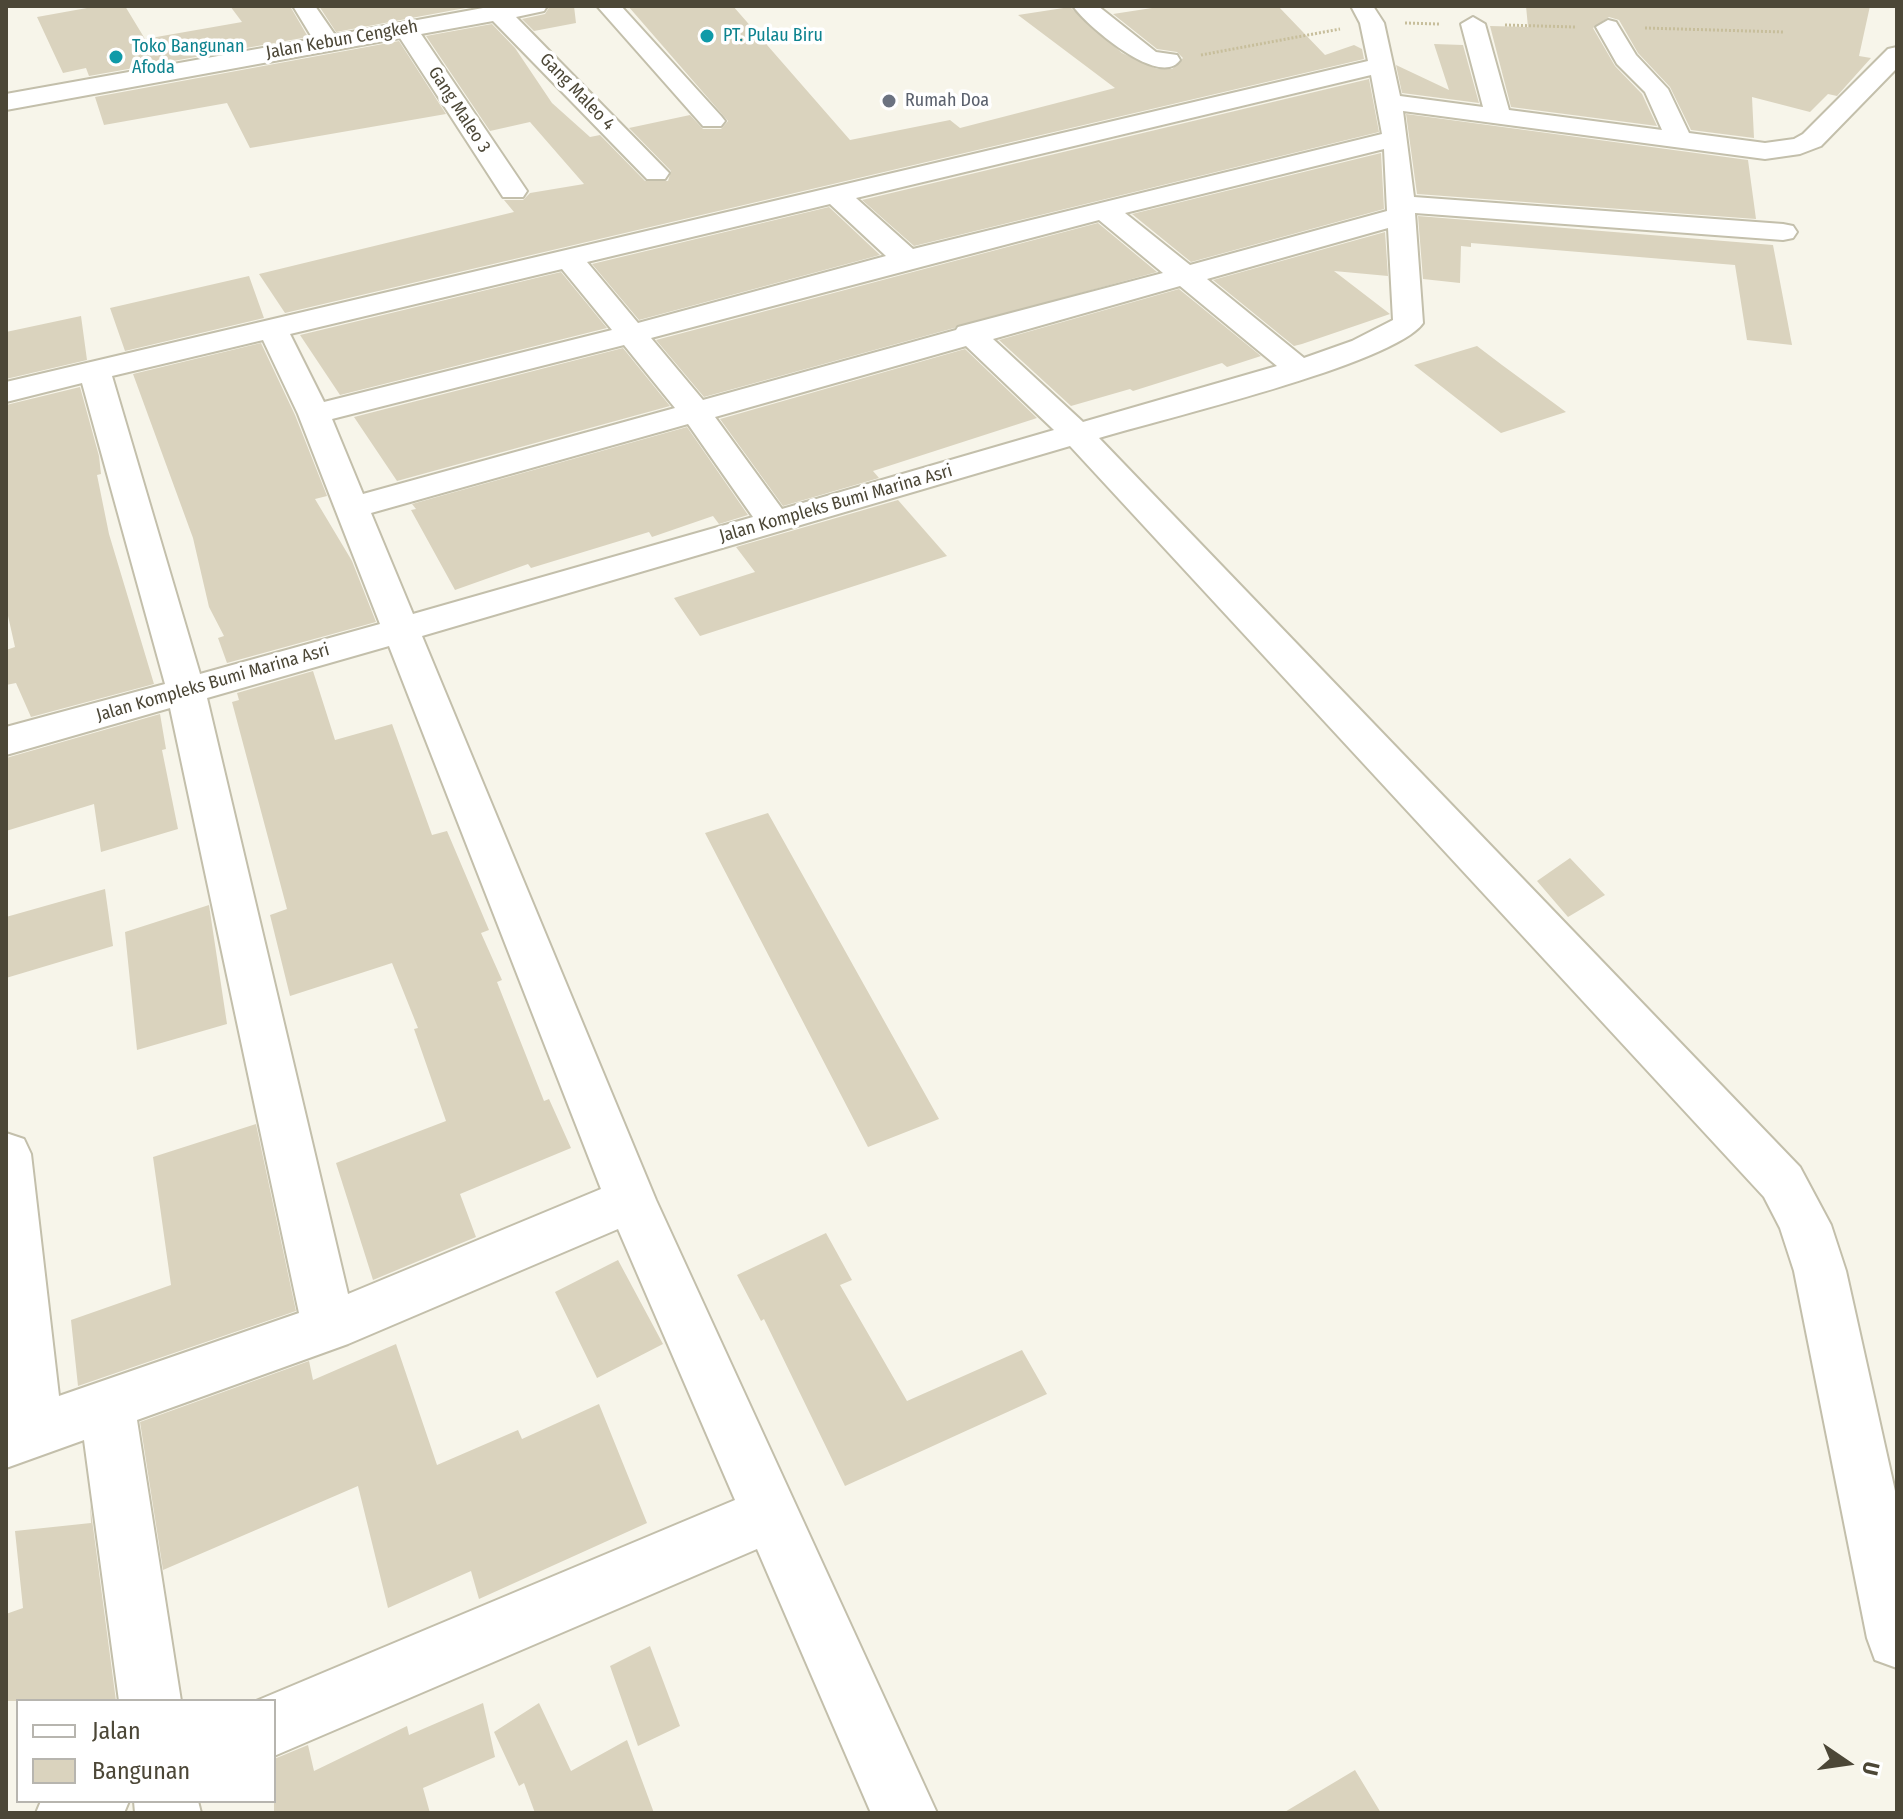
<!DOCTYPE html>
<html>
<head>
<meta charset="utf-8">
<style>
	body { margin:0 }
	#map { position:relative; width:1903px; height:1819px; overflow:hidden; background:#f7f5ea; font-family:"Fira Sans Condensed",sans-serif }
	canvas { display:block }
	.frame { position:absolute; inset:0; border:8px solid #4c4737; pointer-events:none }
	.legend { position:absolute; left:16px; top:1699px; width:260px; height:104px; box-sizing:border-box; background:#fff; border:2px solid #b7b5af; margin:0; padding:10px 14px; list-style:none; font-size:24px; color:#4c4737 }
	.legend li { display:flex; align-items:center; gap:16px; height:40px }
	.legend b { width:40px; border:2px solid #b7b5af }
	.north { position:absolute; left:1807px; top:1723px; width:80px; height:80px; -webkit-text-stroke:6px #fff; paint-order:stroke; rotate:103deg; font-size:22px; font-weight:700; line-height:32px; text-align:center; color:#4c4737 }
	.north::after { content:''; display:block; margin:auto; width:28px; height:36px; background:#4c4737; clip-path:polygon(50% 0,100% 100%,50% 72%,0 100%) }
</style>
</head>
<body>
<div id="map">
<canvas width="1903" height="1819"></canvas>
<div class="frame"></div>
<ul class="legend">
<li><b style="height:10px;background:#fff"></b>Jalan</li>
<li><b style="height:22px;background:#dad3be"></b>Bangunan</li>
</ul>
<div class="north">U</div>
</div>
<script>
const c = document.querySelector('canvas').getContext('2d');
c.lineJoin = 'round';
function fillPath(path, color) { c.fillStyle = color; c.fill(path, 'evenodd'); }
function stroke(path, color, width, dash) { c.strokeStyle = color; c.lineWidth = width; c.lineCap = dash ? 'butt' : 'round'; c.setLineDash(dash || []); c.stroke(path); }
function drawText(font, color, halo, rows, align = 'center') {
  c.font = font + ' "Fira Sans Condensed",sans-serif'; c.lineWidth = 7; c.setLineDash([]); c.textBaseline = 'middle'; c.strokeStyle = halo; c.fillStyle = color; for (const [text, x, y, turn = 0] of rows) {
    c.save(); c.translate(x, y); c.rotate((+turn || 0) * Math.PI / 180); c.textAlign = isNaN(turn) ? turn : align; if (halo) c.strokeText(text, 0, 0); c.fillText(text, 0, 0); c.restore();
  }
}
fillPath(new Path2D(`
	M98,6H125L145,39L242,22L230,6H290L308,37L89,76L86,68L63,73L37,17Z
	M319,6H476L336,32Z
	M550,6H574L576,23L534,31L522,19L545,14Z
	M628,6H733L850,140L950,120L960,128L1115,88L1018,15L1070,7L1122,53L1157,69H1172L1183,58L1177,52L1157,49L1113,14L1165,6H1278L1325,55L1354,45L1362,49L1364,59L285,313L259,274L514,212L504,200H523L530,193L584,184L530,122L490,131L426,36L492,24L515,48L552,103L590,137L600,135L645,181H668L671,171L629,128L690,115L703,129H721L728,121Z
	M1526,6H1870L1859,56L1871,58L1837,96L1828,94L1810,112L1752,97L1754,138L1691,130L1670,87L1638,53L1619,20L1609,17L1593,28L1615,66L1642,94L1657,126L1511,107L1490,26L1528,27Z
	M399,41L446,114L250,148L227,103L104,125L95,97Z
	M1434,44L1463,45L1479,103L1402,93L1396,65L1449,90Z
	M1369,79L1379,132L914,246L862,200Z
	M1406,114L1748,160L1756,219L1417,194Z
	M1381,153L1384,209L1191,262L1132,214Z
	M829,207L880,255L639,320L592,264Z
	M1418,216L1773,245L1792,345L1747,340L1735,265L1471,243V247L1461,246L1460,283L1423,279Z
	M1098,223L1157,272L704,397L656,340Z
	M1385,232L1388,276L1334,271L1390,314L1302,344L1294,346L1213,280Z
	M561,272L607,328L340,395L300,335Z
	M249,276L264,318L125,351L110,308Z
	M1179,289L1261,356L1227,367L1222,363L1133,391L1130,389L1071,406L999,340Z
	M81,316L87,360L6,379V332Z
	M261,343L295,415L327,496L315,499L352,561L376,622L227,663L218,638L224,636L209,607L193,538L133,374Z
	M1477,346L1502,365L1566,412L1501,433L1414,365Z
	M623,348L670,406L397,481L354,417Z
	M965,349L1037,418L873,471L879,478L783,506L720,419Z
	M80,387L99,456L101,474L97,475L109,534L154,684L31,717L16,683L6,685V650L15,647L6,607V405Z
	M687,427L748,515L719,524L713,516L652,537L649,532L531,568L528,564L455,590L411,510L416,509L412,504Z
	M898,500L947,556L700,636L674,598L755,572L736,547Z
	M313,671L335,740L392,724L432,835L447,831L489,930L481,933L502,980L497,982L544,1101L549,1099L571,1148L460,1194L476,1237L373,1280L336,1163L446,1121L414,1029L418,1028L392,963L290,996L270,915L287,909L232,702L239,700L237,693Z
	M160,714L166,749L162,750L178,829L101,852L94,804L6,831V758Z
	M768,813L939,1119L868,1147L705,833Z
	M1570,858L1605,895L1568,917L1537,881Z
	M105,889L113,946L6,978V917Z
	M209,905L227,1024L137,1050L125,932Z
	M256,1124L296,1311L78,1386L71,1320L171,1285L153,1157Z
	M826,1233L852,1280L840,1285L907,1401L1022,1350L1047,1394L845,1486L764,1319L761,1321L737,1275Z
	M618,1260L663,1344L597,1378L555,1292Z
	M396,1344L437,1465L518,1430L522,1439L599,1404L647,1523L479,1599L471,1571L388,1608L358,1486L163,1570L140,1422L309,1361L313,1380Z
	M90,1504L116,1701H6V1614L23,1608L15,1531L91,1523Z
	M650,1646L680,1726L638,1746L610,1666Z
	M483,1703L495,1757L423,1788L430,1813H274V1759L308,1745L314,1771L407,1726L409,1735Z
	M539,1703L571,1771L627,1740L654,1813H535L524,1783L519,1786L494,1732Z
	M1355,1770L1381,1813H1283Z`), '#dad3be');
const minor = new Path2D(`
	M293,6H315L335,35L494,6H547L544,11L516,17L669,173L665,179H647L493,21L421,34L527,191L523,197H503L400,38L6,110V94L313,39Z
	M597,6H621L721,116L725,121L721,126H703Z
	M1073,6H1098L1156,52L1177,55L1180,60C1160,89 1086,25 1073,6Z
	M1351,6H1373L1384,23L1400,96L1483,107L1461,24L1473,17L1485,24L1509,110L1662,130L1645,92L1617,64L1596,27L1608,20L1616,22L1636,55L1668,89L1689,133L1765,143L1794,139L1803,134L1888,49L1897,47V68L1821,146L1800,154L1765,159L1403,111L1414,197L1783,224L1793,226L1797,232L1793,238L1783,240L1415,213L1423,323C1395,364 1158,420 1099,438L1800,1167L1831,1225L1846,1271L1897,1500V1668L1875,1660L1867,1638L1794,1271L1780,1228L1764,1197L1070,446L422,636L656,1200L937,1813H871L757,1549L274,1756V1701H256L735,1500L618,1229L348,1344L137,1420L181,1701H119L84,1440L6,1468V1133L24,1139L31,1154L59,1396L299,1313L170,708L6,755V727L165,684L82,383L6,402V382L1368,61L1360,23ZM1371,75L1382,134L913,249L856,198ZM1384,149L1387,211L1190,265L1125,213ZM830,204L886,256L638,323L587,262ZM1099,220L1163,273L958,327L956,330L703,400L651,338ZM1388,228L1393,320L1352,341L1304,358L1207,279ZM562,269L612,330L324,402L290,334ZM1180,286L1277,366L1083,422L993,339ZM263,340L298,414L380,624L200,674L112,376ZM624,345L675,408L363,494L332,419ZM966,346L1054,430L782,509L715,417ZM688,424L753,517L413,614L371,513ZM389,646L601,1189L348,1294L207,698Z
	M41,1801H129L124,1813H36Z
	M134,1801H198L201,1813H135Z`);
stroke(minor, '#c3bfab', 4);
stroke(new Path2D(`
	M1405,23L1439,24
	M1505,25L1575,27
	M1645,28L1784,32
	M1201,55L1340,29`), '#c7be9b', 3, [2, 2]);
fillPath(minor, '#fff');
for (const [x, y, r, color] of [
	[707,36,8,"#0f9aa8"],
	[116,57,8,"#0f9aa8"],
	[889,101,8,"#6b7280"]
]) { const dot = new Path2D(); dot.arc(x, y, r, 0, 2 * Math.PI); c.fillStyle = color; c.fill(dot); stroke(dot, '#fff', 3); }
drawText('18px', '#0d838f', '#fff', [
	["PT. Pulau Biru",723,36],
	["Toko Bangunan",132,47],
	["Afoda",132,68]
], 'left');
drawText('18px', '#4c4737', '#fff', [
	["Jalan Kebun Cengkeh",342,40,-10],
	["Gang Maleo 4",577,92,46],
	["Gang Maleo 3",459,110,57],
	["Jalan Kompleks Bumi Marina Asri",836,504,-16],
	["Jalan Kompleks Bumi Marina Asri",213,683,-16]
]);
drawText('18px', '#5b616d', '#fff', [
	["Rumah Doa",905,101]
], 'left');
</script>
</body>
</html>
